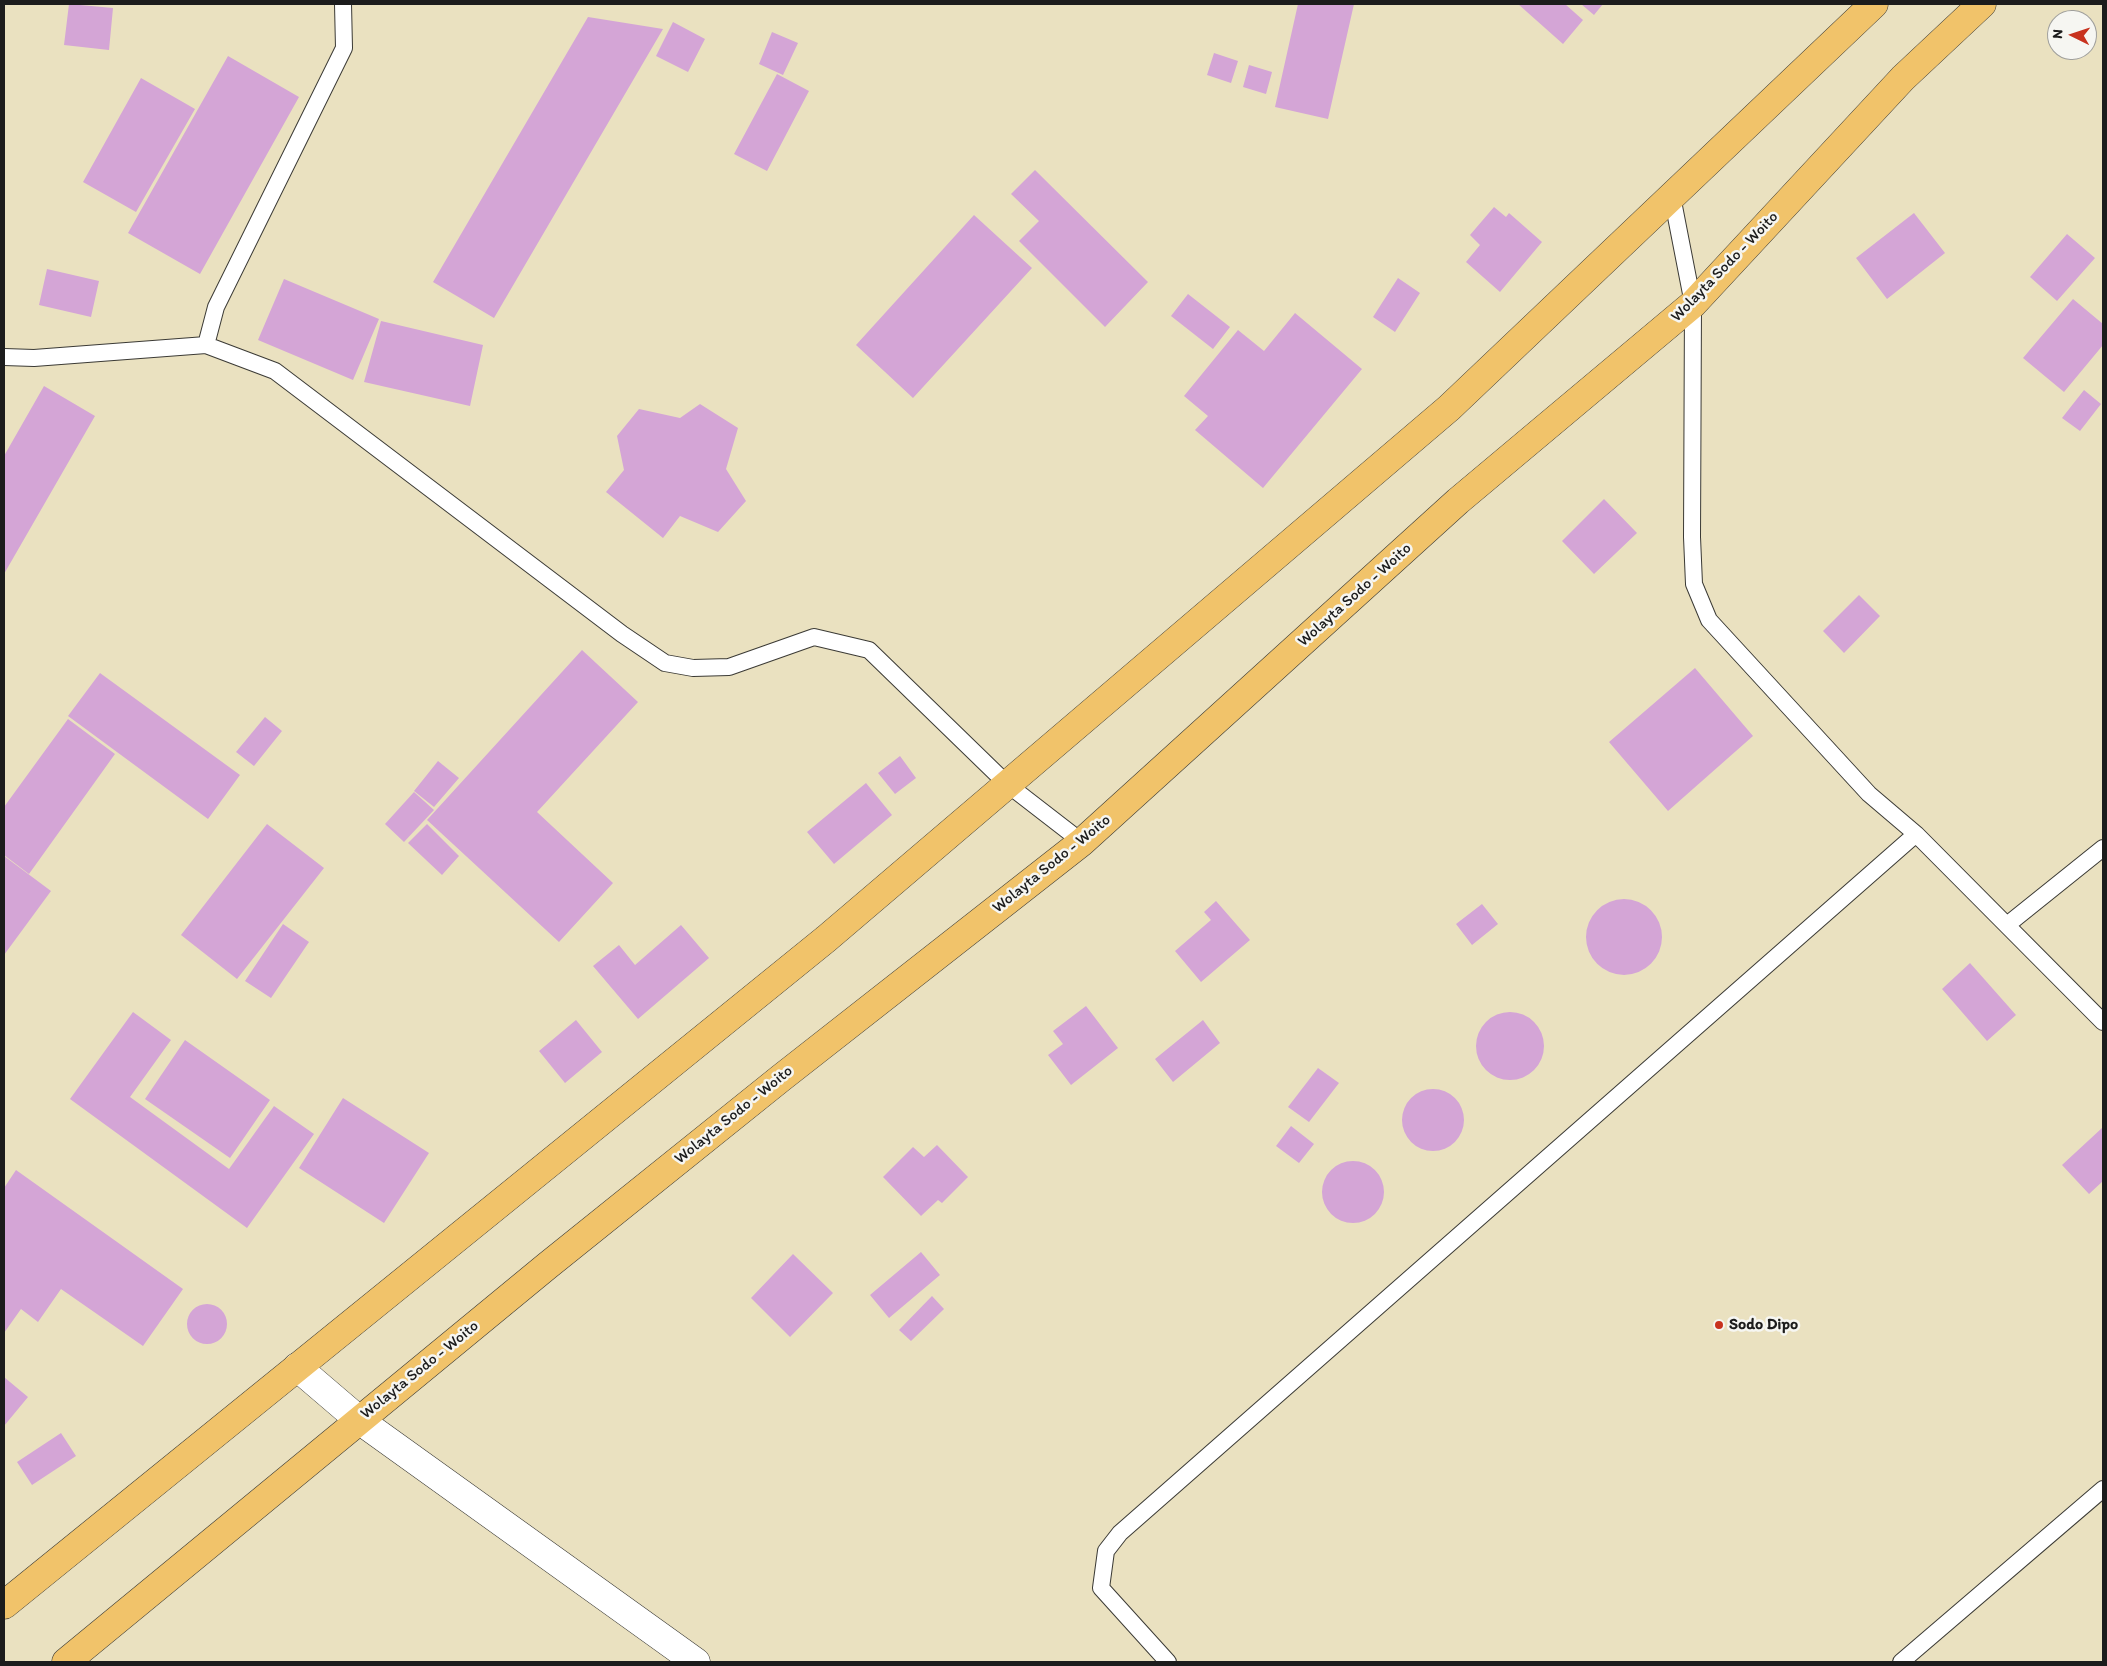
<!DOCTYPE html>
<html>
<head>
<meta charset="utf-8">
<style>
	body { margin:0 }
	#map { position:relative; width:2107px; height:1666px; overflow:hidden; background:#eae1c0; font-family:Itim,sans-serif }
	canvas { display:block }
	.frame { position:absolute; inset:0; border:5px solid #1c1c1c; pointer-events:none }
	.north { position:absolute; left:2047px; top:10px; width:50px; height:50px; box-sizing:border-box; background:#f6f6f2; border:1px solid #9f9f9c; border-radius:50%; rotate:274deg; font-size:14px; font-weight:700; line-height:20px; text-align:center; color:#1c1c1c }
	.north::after { content:''; display:block; margin:auto; width:18px; height:22px; background:#c8321e; clip-path:polygon(50% 0,100% 100%,50% 72%,0 100%) }
</style>
</head>
<body>
<div id="map">
<canvas width="2107" height="1666"></canvas>
<div class="frame"></div>
<div class="north">N</div>
</div>
<script>
const c = document.querySelector('canvas').getContext('2d');
c.lineJoin = 'round';
function fillPath(path, color) { c.fillStyle = color; c.fill(path, 'evenodd'); }
function stroke(path, color, width, dash) { c.strokeStyle = color; c.lineWidth = width; c.lineCap = dash ? 'butt' : 'round'; c.setLineDash(dash || []); c.stroke(path); }
function drawText(font, color, halo, rows, align = 'center') {
  c.font = font + ' Itim,sans-serif'; c.lineWidth = 5; c.setLineDash([]); c.textBaseline = 'middle'; c.strokeStyle = halo; c.fillStyle = color; for (const [text, x, y, turn = 0] of rows) {
    c.save(); c.translate(x, y); c.rotate((+turn || 0) * Math.PI / 180); c.textAlign = isNaN(turn) ? turn : align; if (halo) c.strokeText(text, 0, 0); c.fillText(text, 0, 0); c.restore();
  }
}
fillPath(new Path2D(`
	M69,4L113,8L109,50L64,45Z
	M1298,4H1354L1328,119L1275,107Z
	M1518,4H1565L1583,20L1563,44Z
	M1581,4H1603L1594,15Z
	M588,17L663,29L494,318L433,282Z
	M673,22L705,39L688,72L656,56Z
	M772,32L798,43L783,75L759,64Z
	M1214,53L1238,61L1231,83L1207,75Z
	M228,56L299,97L200,274L128,233Z
	M1249,65L1272,72L1266,94L1243,87Z
	M777,74L809,91L767,171L734,154Z
	M141,78L195,109L136,212L83,182Z
	M1035,170L1148,282L1105,327L1019,241L1039,221L1011,194Z
	M1494,207L1506,217L1509,213L1542,242L1500,292L1466,262L1480,245L1470,235Z
	M1914,213L1945,253L1887,299L1856,258Z
	M974,215L1032,268L913,398L856,345Z
	M2067,234L2095,258L2057,301L2030,277Z
	M47,269L99,281L91,317L39,305Z
	M1398,278L1420,293L1395,332L1373,317Z
	M284,279L379,319L353,380L258,340Z
	M1188,294L1230,327L1213,349L1171,316Z
	M2073,299L2103,324V345L2064,392L2023,358Z
	M1295,313L1362,369L1263,488L1195,430L1208,416L1184,396L1238,330L1264,351Z
	M381,321L483,345L470,406L364,382Z
	M44,386L95,416L4,574V456Z
	M2084,390L2101,404L2080,431L2062,418Z
	M700,404L738,428L726,469L746,501L718,532L680,516L663,538L606,492L624,470L617,436L639,409L680,418Z
	M1604,499L1637,533L1594,574L1562,541Z
	M1859,595L1880,616L1844,653L1823,631Z
	M582,650L638,702L537,812L613,883L559,942L427,820Z
	M1695,668L1753,736L1668,811L1609,742Z
	M100,673L240,775L208,819L68,716Z
	M265,717L282,731L254,766L236,752Z
	M68,719L115,754L29,874L4,855V807Z
	M900,756L916,778L895,794L878,773Z
	M438,761L459,778L434,807L414,791Z
	M866,783L892,815L834,864L807,832Z
	M414,792L434,810L404,842L385,824Z
	M267,824L324,868L237,979L181,935Z
	M427,824L459,856L442,875L408,843Z
	M4,856L51,891L4,955Z
	M1586 937a38 38 0 1 1 76 0a38 38 0 1 1-76 0Z
	M1216,901L1250,940L1201,982L1175,951L1211,920L1204,912Z
	M1482,904L1498,924L1472,945L1456,924Z
	M283,924L309,942L271,998L245,981Z
	M681,925L709,958L638,1019L593,966L619,945L635,965Z
	M1970,963L2016,1015L1987,1041L1942,989Z
	M1086,1006L1118,1048L1071,1085L1048,1055L1063,1044L1053,1031Z
	M1476 1046a34 34 0 1 1 68 0a34 34 0 1 1-68 0Z
	M133,1012L171,1040L130,1097L229,1169L274,1106L314,1134L247,1228L70,1099Z
	M576,1020L602,1052L565,1083L539,1051Z
	M1203,1020L1220,1043L1173,1082L1155,1059Z
	M185,1040L270,1100L230,1158L145,1099Z
	M1318,1068L1339,1083L1309,1122L1288,1107Z
	M1402 1120a31 31 0 1 1 62 0a31 31 0 1 1-62 0Z
	M343,1098L429,1153L384,1223L299,1168Z
	M1291,1126L1314,1144L1299,1163L1276,1146Z
	M2102,1128L2103,1181L2089,1194L2062,1165Z
	M937,1145L968,1177L942,1203L938,1200L921,1216L883,1177L913,1147L924,1157Z
	M1322 1192a31 31 0 1 1 62 0a31 31 0 1 1-62 0Z
	M16,1170L183,1289L143,1346L61,1289L38,1322L21,1309L4,1333V1188Z
	M921,1252L940,1275L889,1318L870,1295Z
	M793,1254L833,1293L790,1337L751,1298Z
	M932,1296L944,1309L911,1341L899,1330Z
	M187 1324a20 20 0 1 1 40 0a20 20 0 1 1-40 0Z
	M4,1377L28,1397L4,1426Z
	M61,1433L76,1456L32,1485L17,1462Z`), '#d4a5d6');
const service = new Path2D(`
	M1672,196L1693,304L1692,537L1694,584L1709,620L1869,794L1916,834L2103,1022
	M206,345L216,307L344,48L343,4
	M4,357L34,358L206,345L275,371L622,634L665,663L693,668L729,667L814,637L869,650L1007,784L1082,842
	M2007,925L2103,848
	M1168,1662L1101,1588L1106,1551L1120,1533L1916,834
	M1901,1662L2103,1489`);
const minor = new Path2D(`
	M297,1367L359,1420L696,1662`);
const trunk = new Path2D(`
	M4,1605L826,939L1449,408L1874,4
	M66,1662L547,1266L781,1078L1082,842L1458,501L1693,304L1903,78L1982,4`);
stroke(service, '#3b3a35', 18);
stroke(minor, '#3b3a35', 29);
stroke(trunk, '#3b3a35', 29);
stroke(service, '#fff', 16);
stroke(minor, '#fff', 28);
stroke(trunk, '#f1c36a', 28);
for (const [x, y, r, color] of [
	[1719,1325,5,"#c8321e"]
]) { const dot = new Path2D(); dot.arc(x, y, r, 0, 2 * Math.PI); c.fillStyle = color; c.fill(dot); stroke(dot, '#f6f6f2', 2); }
drawText('16px', '#1c1c1c', '#f6f6f2', [
	["Wolayta Sodo - Woito",1725,267,-46],
	["Wolayta Sodo - Woito",1355,595,-42],
	["Wolayta Sodo - Woito",1052,864,-39],
	["Wolayta Sodo - Woito",734,1115,-39],
	["Wolayta Sodo - Woito",420,1370,-39]
]);
drawText('bold 16px', '#1c1c1c', '#f6f6f2', [
	["Sodo Dipo",1729,1325]
], 'left');
</script>
</body>
</html>
